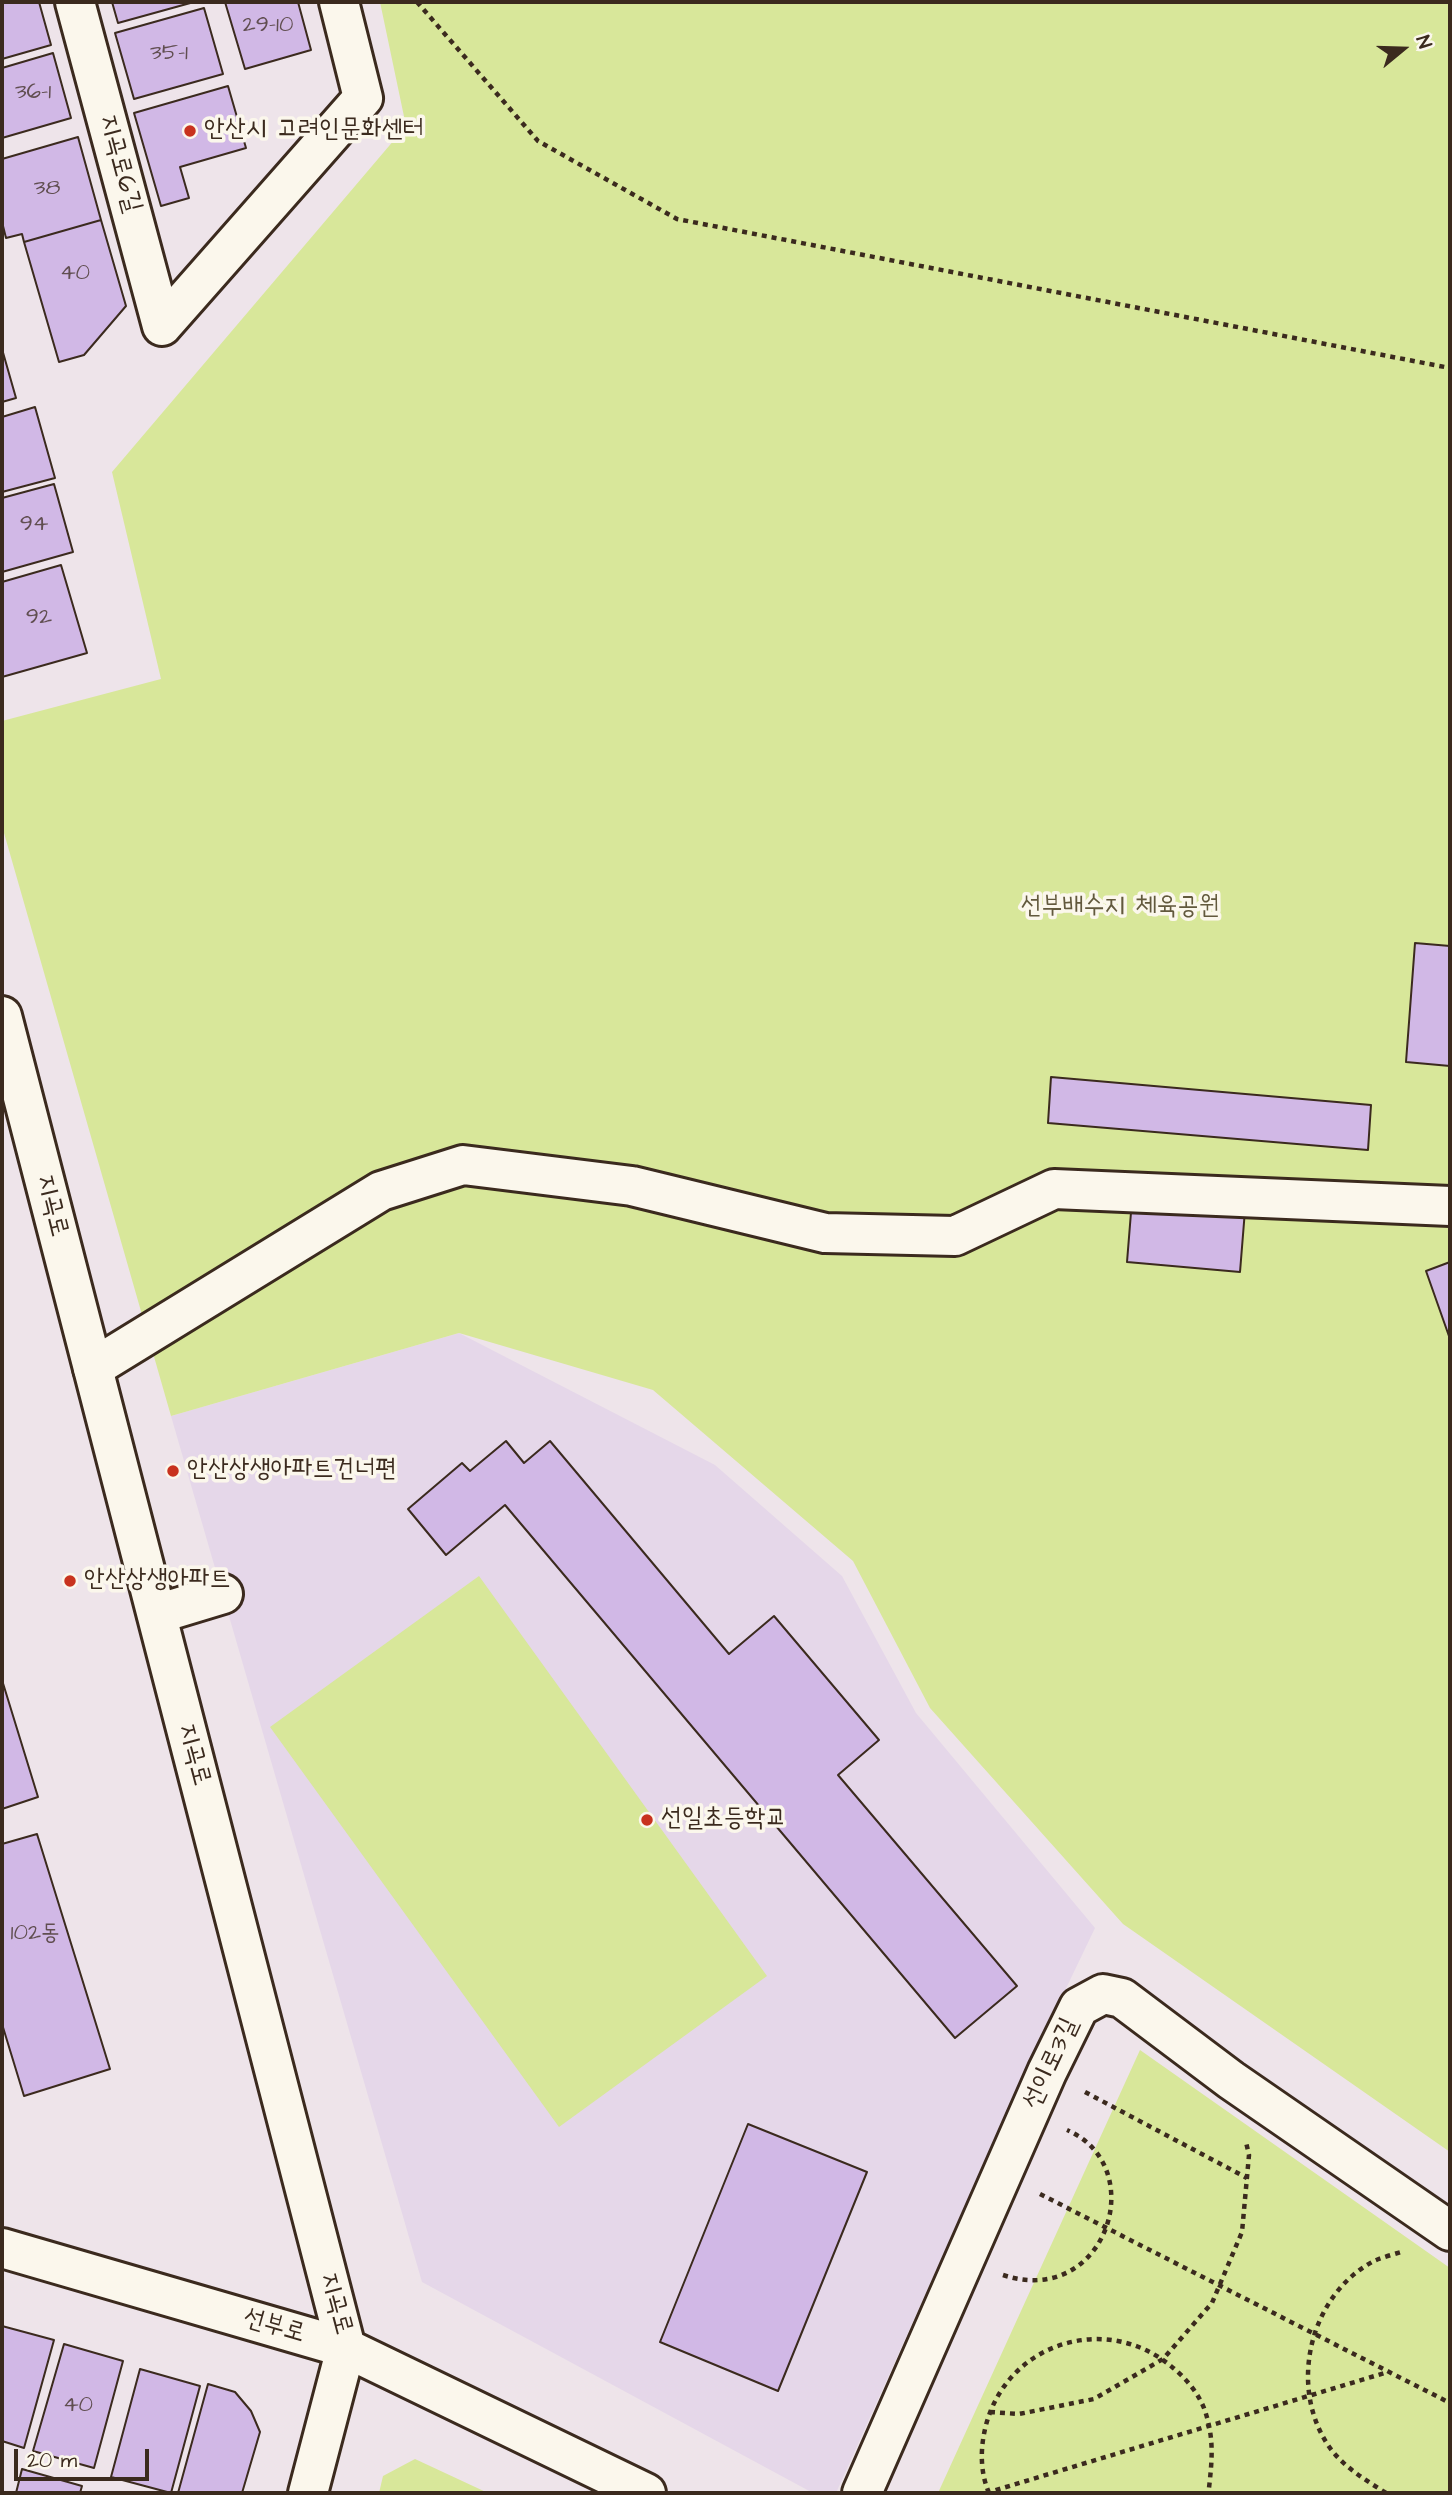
<!DOCTYPE html>
<html>
<head>
<meta charset="utf-8">
<style>
	body { margin:0 }
	#map { position:relative; width:1452px; height:2495px; overflow:hidden; background:#eee4ea; font-family:"Architects Daughter",sans-serif }
	canvas { display:block }
	.frame { position:absolute; inset:0; border:4px solid #3b2a1e; pointer-events:none }
	.north { position:absolute; left:1368px; top:14px; width:70px; height:70px; -webkit-text-stroke:5px #fbf7ec; paint-order:stroke; rotate:71deg; font-size:19px; font-weight:700; line-height:28px; text-align:center; color:#3b2a1e }
	.north::after { content:''; display:block; margin:auto; width:24px; height:32px; background:#3b2a1e; clip-path:polygon(50% 0,100% 100%,50% 72%,0 100%) }
	.scale { position:absolute; left:14px; top:2449px; width:135px; height:32px; box-sizing:border-box; border:4px solid #3b2a1e; border-top:0; padding-left:9px; font-size:21px; line-height:24px; white-space:nowrap; color:#3b2a1e; -webkit-text-stroke:5px #fbf7ec; paint-order:stroke }
</style>
</head>
<body>
<div id="map">
<canvas width="1452" height="2495"></canvas>
<div class="frame"></div>
<div class="north">N</div>
<div class="scale">20 m</div>
</div>
<script>
const c = document.querySelector('canvas').getContext('2d');
c.lineJoin = 'round';
function fillPath(path, color) { c.fillStyle = color; c.fill(path, 'evenodd'); }
function stroke(path, color, width, dash) { c.strokeStyle = color; c.lineWidth = width; c.lineCap = dash ? 'butt' : 'round'; c.setLineDash(dash || []); c.stroke(path); }
function drawText(font, color, halo, rows, align = 'center') {
  c.font = font + ' "Architects Daughter","Poor Story",sans-serif'; c.lineWidth = 7; c.setLineDash([]); c.textBaseline = 'middle'; c.strokeStyle = halo; c.fillStyle = color; for (const [text, x, y, turn = 0] of rows) {
    c.save(); c.translate(x, y); c.rotate((+turn || 0) * Math.PI / 180); c.textAlign = isNaN(turn) ? turn : align; if (halo) c.strokeText(text, 0, 0); c.fillText(text, 0, 0); c.restore();
  }
}
fillPath(new Path2D(`
	M459,1333L715,1465L842,1576L916,1713L1095,1928L1011,2103L836,2493H813L422,2282L171,1416Z`), '#e5d7e9');
fillPath(new Path2D(`
	M380,2H1450V2152L1123,1924L930,1708L853,1561L653,1390L459,1333L171,1416L2,826V721L161,679L112,472L406,126Z
	M479,1576L767,1976L559,2127L270,1727Z
	M1140,2050L1450,2268V2493H938Z
	M415,2459L488,2493H379L383,2476Z`), '#d8e79a');
const building = new Path2D(`
	M2,2H39L51,45L2,59Z
	M112,2H194L118,23Z
	M225,2H298L311,50L245,69Z
	M204,8L223,74L134,99L115,33Z
	M53,53L71,118L2,138V68Z
	M228,86L246,148L180,167L189,198L161,206L134,113Z
	M78,137L101,220L24,242L22,234L6,238L2,222V159Z
	M101,220L126,306L84,355L59,362L24,242Z
	M2,349L16,398L2,402Z
	M35,407L55,478L2,492V417Z
	M54,484L73,552L2,572V498Z
	M61,565L87,653L2,677V582Z
	M1415,943L1450,946V1066L1406,1062Z
	M1051,1077L1371,1105L1368,1150L1048,1123Z
	M1132,1200L1245,1210L1240,1272L1127,1262Z
	M1450,1262V1339L1426,1271Z
	M506,1441L524,1463L550,1441L729,1654L774,1616L879,1740L838,1775L1017,1986L955,2038L505,1505L446,1555L408,1509L462,1463L470,1471Z
	M2,1680L38,1797L2,1809Z
	M37,1834L110,2069L24,2096L2,2024V1844Z
	M748,2124L867,2172L778,2391L660,2342Z
	M2,2326L54,2340L24,2448L2,2441Z
	M64,2344L123,2361L94,2468L33,2451Z
	M140,2369L200,2386L171,2493L111,2477Z
	M208,2384L235,2392L251,2411L260,2432L242,2493H178Z
	M22,2469L82,2486L80,2493H16Z`);
fillPath(building, '#d1b8e6');
stroke(building, '#3b2a1e', 2);
const minor = new Path2D(`
	M75,2L162,326
	M162,326L363,98L339,2
	M93,1368L381,1191L463,1165L632,1186L825,1233L955,1236L1054,1189L1450,1206
	M157,1614L223,1594
	M308,2493L346,2348
	M862,2493L1047,2072L1079,2007L1103,1994L1122,1998L1231,2080L1450,2231`);
const major = new Path2D(`
	M2,1016L346,2348
	M2,2248L346,2348L646,2493`);
stroke(minor, '#3b2a1e', 44);
stroke(major, '#3b2a1e', 44);
stroke(new Path2D(`
	M417,2L538,141L677,219L1450,368
	M1085,2092L1247,2178
	M1040,2194L1450,2403
	M1003,2275C1106,2309 1152,2167 1067,2130
	M990,2412L1019,2414L1094,2399L1163,2359L1212,2303L1242,2232L1249,2155L1246,2142
	M986,2493L1388,2372
	M989,2493C980,2472 980,2448 986,2425C1008,2342 1107,2312 1172,2367C1186,2378 1201,2396 1206,2414C1214,2440 1212,2461 1209,2488L1207,2493
	M1386,2493C1364,2479 1340,2465 1326,2442C1289,2382 1311,2294 1374,2261C1383,2257 1395,2254 1404,2251`), '#3b2a1e', 4.5, [5, 5]);
stroke(minor, '#fbf7ec', 38);
stroke(major, '#fbf7ec', 38);
for (const [x, y, r, color] of [
	[190,131,7,"#c8321e"],
	[173,1471,7,"#c8321e"],
	[70,1581,7,"#c8321e"],
	[647,1820,7,"#c8321e"]
]) { const dot = new Path2D(); dot.arc(x, y, r, 0, 2 * Math.PI); c.fillStyle = color; c.fill(dot); stroke(dot, '#fbf7ec', 2.5); }
drawText('23px', '#604e50', null, [
	["29-10",268,26],
	["35-1",169,54],
	["36-1",33,93],
	["38",47,189],
	["40",75,274],
	["94",34,525],
	["92",39,618],
	["102동",35,1934],
	["40",78,2406]
]);
drawText('26px', '#3b2a1e', '#fbf7ec', [
	["안산시 고려인문화센터",204,131],
	["안산상생아파트건너편",187,1471],
	["안산상생아파트",84,1581],
	["선일초등학교",661,1820]
], 'left');
drawText('26px', '#3b2a1e', '#fbf7ec', [
	["지곡로6길",119,164,75],
	["지곡로",51,1206,76],
	["지곡로",193,1755,75],
	["선이로3길",1052,2064,-65],
	["지곡로",335,2304,75],
	["선부로",274,2327,16]
]);
drawText('26px', '#62593d', '#fbf7ec', [
	["선부배수지 체육공원",1120,908]
]);
</script>
</body>
</html>
